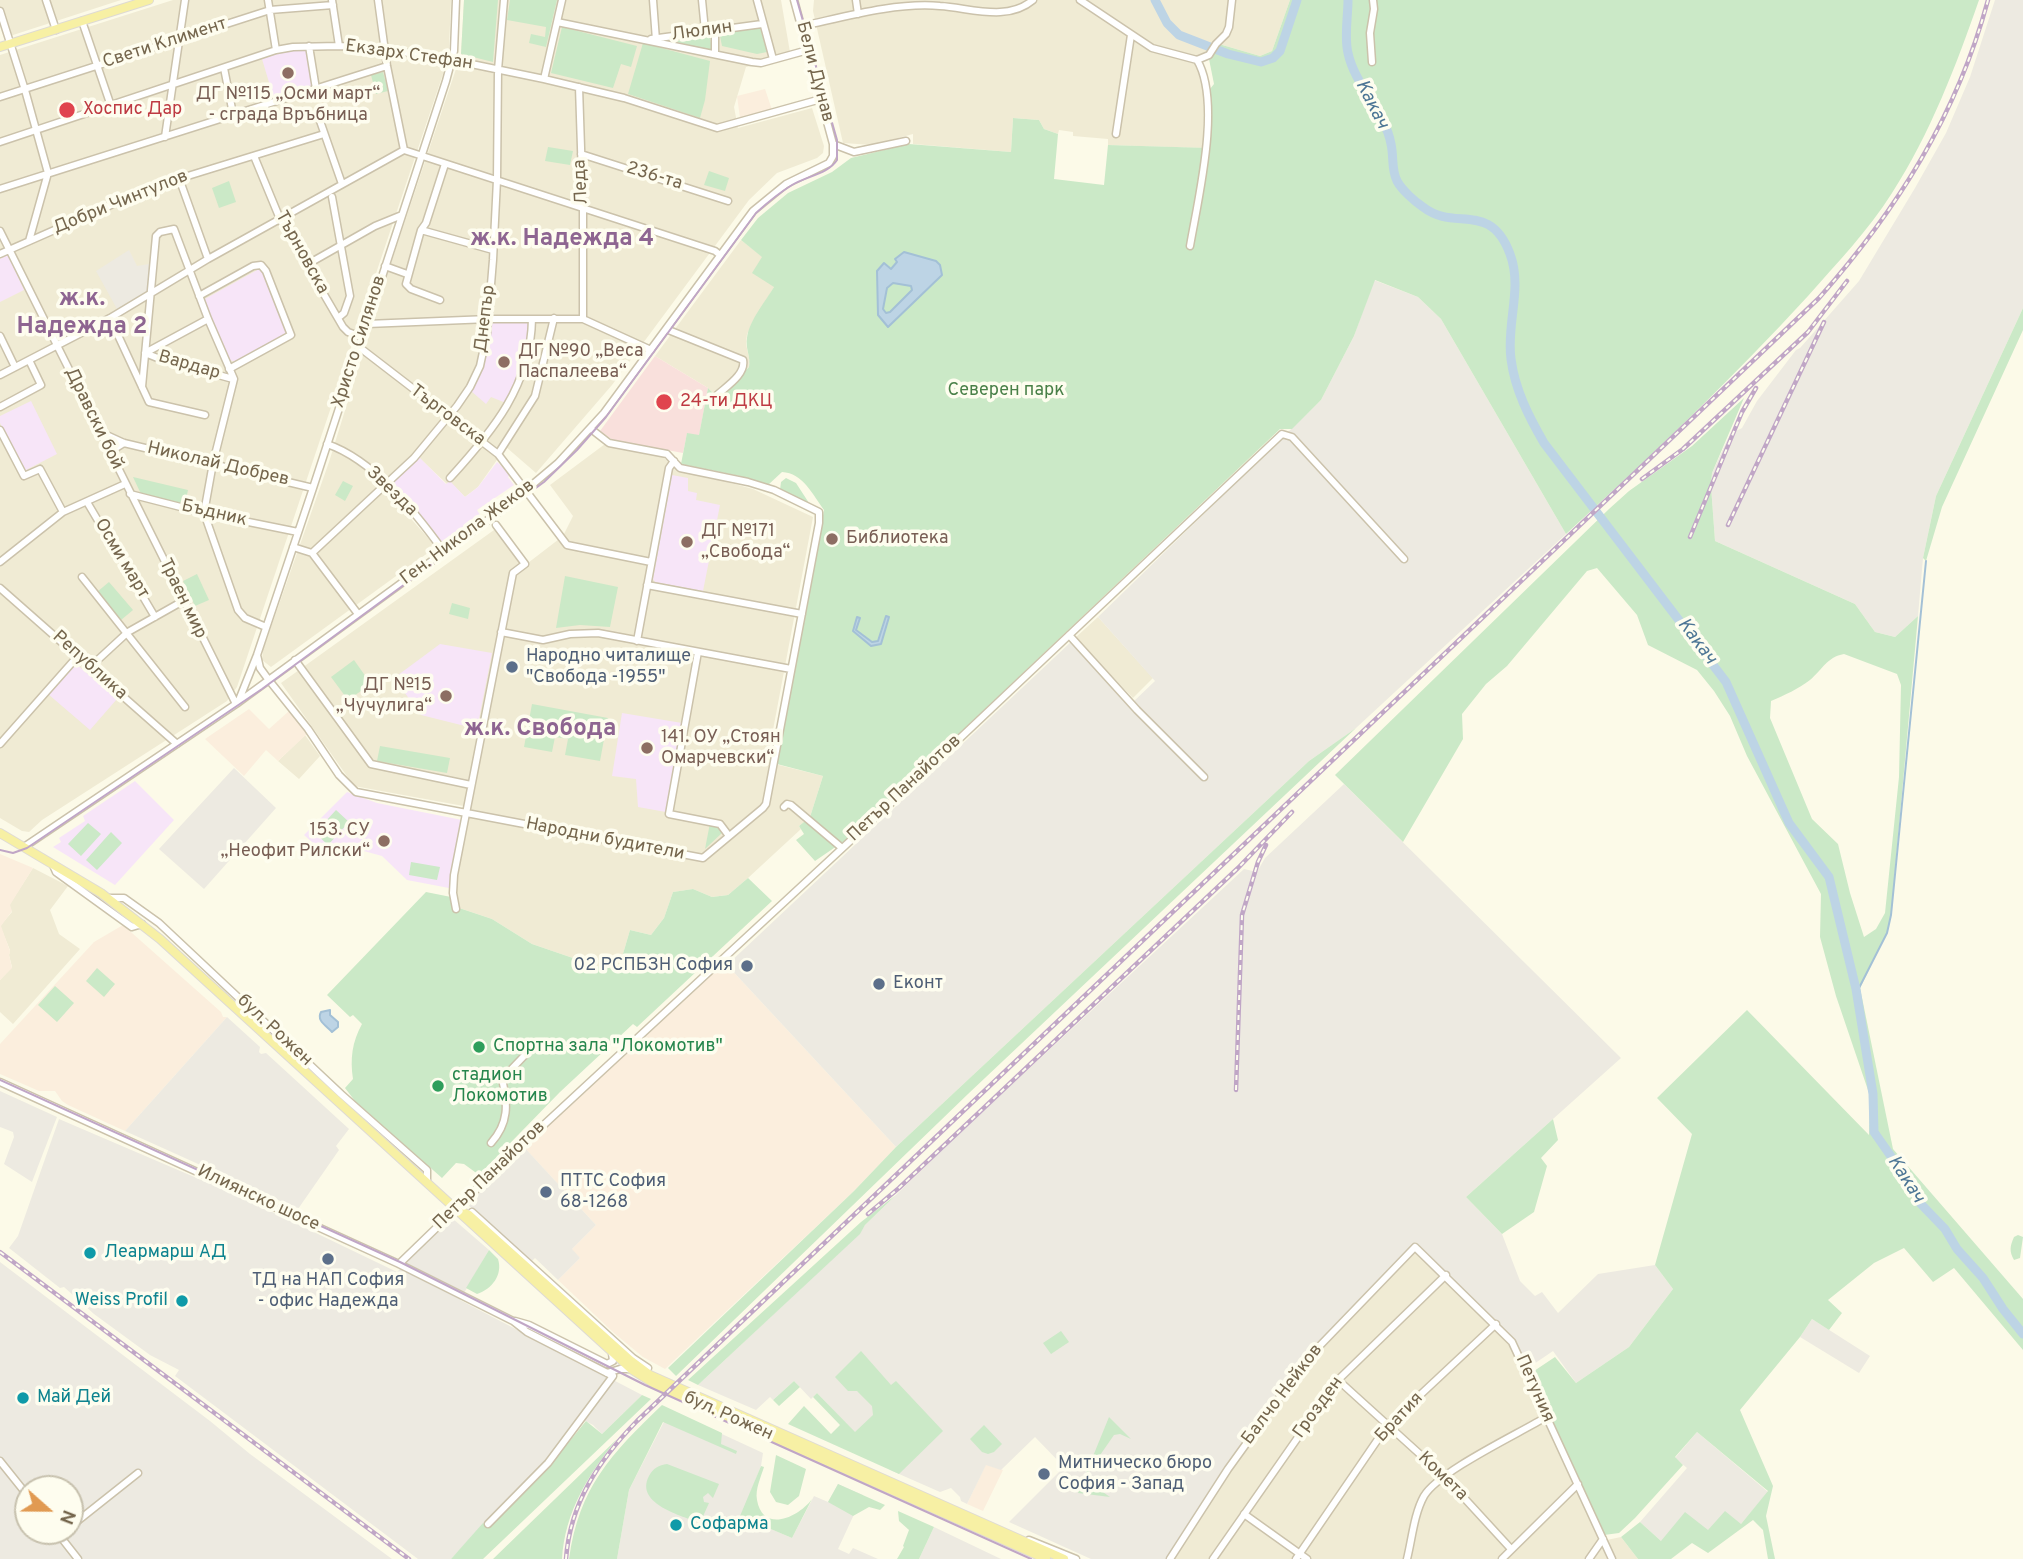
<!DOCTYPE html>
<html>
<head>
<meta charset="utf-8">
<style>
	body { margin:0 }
	#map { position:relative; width:2023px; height:1559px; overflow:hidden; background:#fcfae8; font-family:Overpass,sans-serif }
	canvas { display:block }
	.north { position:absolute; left:14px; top:1475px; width:70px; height:70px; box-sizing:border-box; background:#fefdef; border:2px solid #c7c1ae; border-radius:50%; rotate:111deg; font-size:19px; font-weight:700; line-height:28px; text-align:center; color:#75664d }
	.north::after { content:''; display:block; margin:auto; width:24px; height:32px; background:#e19a52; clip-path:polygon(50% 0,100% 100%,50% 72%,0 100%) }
</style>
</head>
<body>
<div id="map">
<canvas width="2023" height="1559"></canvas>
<div class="north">N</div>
</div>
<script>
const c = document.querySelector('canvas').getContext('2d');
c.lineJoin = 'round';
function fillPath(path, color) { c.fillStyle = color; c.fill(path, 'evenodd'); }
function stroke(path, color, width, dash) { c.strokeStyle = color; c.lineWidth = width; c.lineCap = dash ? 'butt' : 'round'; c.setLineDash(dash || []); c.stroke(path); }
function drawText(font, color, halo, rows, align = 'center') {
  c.font = font + ' Overpass,sans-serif'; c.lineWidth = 7; c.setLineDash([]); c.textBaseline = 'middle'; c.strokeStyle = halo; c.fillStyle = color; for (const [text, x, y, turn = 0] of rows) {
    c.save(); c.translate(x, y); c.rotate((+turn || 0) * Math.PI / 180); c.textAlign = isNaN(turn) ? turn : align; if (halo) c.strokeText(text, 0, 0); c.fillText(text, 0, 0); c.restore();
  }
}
fillPath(new Path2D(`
	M0,0H121L10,36L0,13Z
	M173,0H451L449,48L445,68L237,687L227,701L42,820L29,832L22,831L0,818V55Z
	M464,0H781L791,58L746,67L734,107L738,128L812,108L824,146L823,153L817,158L777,173L749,200L612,385L536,473L506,447L478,487L465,497L450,482L447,484L414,453L382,486L436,547L271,667L262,660L263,650L329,462L387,275L461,54Z
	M814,0H1290L1272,51L1260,56L1219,44L1208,53L1197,57L1204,88L1203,148L1108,145V139L1073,136V132L1059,130L1058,134L1044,129L1039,120L1013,118L1011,152L913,144V134L872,145L843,143L813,11Z
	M741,240L763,257L774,287L747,334L746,344L750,362L749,367L718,398L708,388L655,356Z
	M605,444L663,457L675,468L753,489L813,517L767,762L823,776L810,817L799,826L801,829L748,878L728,895L712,897L693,889L673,892L664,918L651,935L630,930L620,964L602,968L532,944L492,919L459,908L455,882L469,807L354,786L281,683L494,530L524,566L563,536L573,516L550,485Z
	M1098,617L1153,678L1133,698L1075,638Z
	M305,735L320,756L299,779L278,761Z
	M33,868L68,886L50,910L59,934L80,949L13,1024L0,1012V980L12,967L9,955L10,950L0,926L12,912L9,905Z
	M1415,1250L1510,1344L1602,1541L1621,1537L1638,1559H1173L1230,1470L1309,1360Z`), '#f0ebd4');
fillPath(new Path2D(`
	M765,89L772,110L740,118L737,96Z
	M249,709L269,729L289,711L307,734L278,761L266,750L244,776L205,739Z
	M0,854L33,868L10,905L12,911L1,926L10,951L9,955L12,968L0,980Z
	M123,925L221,1012L223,1017H227L125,1131L68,1105L62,1101L55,1091H39L0,1074V1044L94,942Z
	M718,962L727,965L896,1147L854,1191L665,1369L643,1357L614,1333L558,1280L580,1258L571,1250L596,1225L522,1145Z
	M986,1464L1003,1470L983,1511L967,1504Z`), '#fbeedd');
fillPath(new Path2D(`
	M1995,0H2023V308L1936,496L1923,558L1918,616L1895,637L1875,632L1855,604L1715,541L1711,486L1712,473L1730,434L1742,428L1757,401L1796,350L1800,348L1859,281L1915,188L1946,133L1970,77Z
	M129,250L137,266L149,264L150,291L117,309L96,271Z
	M1374,280L1418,297L1441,319L1566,534L1356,728L1309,761L896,1147L727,965L1072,641L1132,703L1155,681L1098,617L1321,400L1354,336Z
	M234,768L276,808L204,889L159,849Z
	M1344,784L1621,1058L1466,1197L1502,1234L1520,1281L1535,1296L1542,1292L1558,1313L1598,1274L1655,1265L1673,1289L1629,1347L1576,1383L1553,1351L1528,1368L1516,1341L1416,1242L1318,1344L1227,1467L1167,1559H1091L1009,1522L1064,1467L1035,1437L1001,1470L986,1465L967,1504L961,1501L960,1497L951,1488L940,1492L890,1470L817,1393L811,1399L794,1381L773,1400L770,1397L756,1410L698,1385L859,1234L865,1225L964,1129L1244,869L1257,872L1265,858Z
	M227,1017L260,1047L259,1052L261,1054L266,1053L349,1129L336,1146L339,1150L298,1209L125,1131Z
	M0,1091L57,1117L32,1182L4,1164L14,1137L13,1132L0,1127Z
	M59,1119L241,1197L397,1272L452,1218L489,1250L460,1300L642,1395L602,1434L593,1425L578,1417L546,1459L451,1559H418L175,1376L179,1370L150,1355L94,1314L64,1287L60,1288L9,1248L18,1236Z
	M524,1147L596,1225L572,1249L580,1258L558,1280L535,1258L531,1262L467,1204Z
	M0,1262L210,1421L250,1454L392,1559H0ZM28,1489H70V1531H28Z
	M1812,1319L1870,1356L1859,1373L1800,1337Z
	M670,1410L763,1453L761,1466L741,1516L792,1538L814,1496L828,1502L838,1484L863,1495L838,1549L849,1554L853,1548L878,1559H617L629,1490Z
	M1697,1432L1768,1492L1741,1524L1661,1541L1640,1522L1687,1468L1675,1458Z
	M934,1527L1001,1559H919Z`), '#edeae1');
fillPath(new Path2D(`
	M307,49L313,88L274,99L262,59L286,51Z
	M8,255L24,290L0,302V259Z
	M259,269L262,271L287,334L235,362L228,359L203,300Z
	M530,322L522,368L506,403L491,397L486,404L471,391L484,364L491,323Z
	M31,401L57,454L24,471L0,423V416Z
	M418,456L446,484L450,481L465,497L478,487L497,462L510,474L508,477L514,485L477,510L480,515L442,543L419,513L391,484Z
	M672,475L688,478V491L697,493L696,500L720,505L703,591L655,582L653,579Z
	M440,644L492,653L477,729L421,715L394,678Z
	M75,663L117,699L90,730L48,694Z
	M622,713L682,723L666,812L638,807L636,779L612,776Z
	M135,781L174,820L115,885L53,847L61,842L59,838L85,821L83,816Z
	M347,792L377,803L462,820L449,888L407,880L382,856L349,847L342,849L332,860L304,835Z`), '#f7e5f8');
fillPath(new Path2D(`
	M655,356L708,388L699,436L687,434L683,453L613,440L600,431Z`), '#f9e0dc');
fillPath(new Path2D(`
	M464,0H498L493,62L461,54Z
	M510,0H557L546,47L529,43L531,34L545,37L546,27L507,20Z
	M1290,0H1979C1956,66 1930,134 1892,193C1868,231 1837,263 1808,296C1732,379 1649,458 1566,534L1441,319L1418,297L1375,280L1354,336L1321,400L1292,429H1280L850,837L815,861L796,840L804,834L799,826L810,817L823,776L777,764L824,510C813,495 803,473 782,472L768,485L740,476L681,464L687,433L699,435L708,388L718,398L749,367C751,357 745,348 747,338C749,321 765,302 774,287L752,273L762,257L741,240L758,218L788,193L832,172L851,158L909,144L1011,152L1013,118L1039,120L1044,129L1058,134L1054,179L1104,185L1108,145L1209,148L1210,89L1214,84L1209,59L1219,44L1260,56L1272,51Z
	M562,27L637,46L631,67L621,64L613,88L551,73Z
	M760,28L767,52L757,54L722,46L720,36L725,31Z
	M710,37L712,51L677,42L681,39Z
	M643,43L710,61L705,100L700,118L628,94Z
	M383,72L388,91L376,94L371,75Z
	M548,147L573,151L570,165L545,161Z
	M709,171L729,178L725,191L704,185Z
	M229,181L236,202L219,208L212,188Z
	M2023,308V330L1942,507L1926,561L1923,558L1936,496Z
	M1744,398L1712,473L1711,486L1715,541L1855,604L1875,632L1895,637L1918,616L1891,915L1887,933L1860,988L1893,1149L2023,1299V1350L1954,1268L1933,1282L1904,1248L1874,1263L1828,1300L1842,1313L1829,1330L1812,1319L1800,1337L1740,1410L1773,1486L1766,1516L1775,1559H1768L1763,1530L1753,1520L1708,1553L1692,1543L1671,1559H1638L1621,1537L1640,1522L1661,1541L1685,1512L1708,1530L1725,1511L1741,1524L1768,1491L1697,1432L1675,1457L1683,1465L1635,1518L1619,1533L1604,1535L1531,1376L1534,1371L1555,1357L1576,1383L1629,1347L1673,1289L1655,1265L1692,1134L1657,1098L1747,1010L1869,1135L1870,1096L1836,996L1820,937L1821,894L1747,756L1730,716L1714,691L1697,670L1648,645L1637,615L1597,568L1587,571L1507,666L1486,684L1462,714L1463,739L1403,842L1335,775L1609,509L1629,491L1692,446ZM1844,654L1897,674L1901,685L1899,777L1885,913L1876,929L1864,937L1850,893L1838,844L1812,819L1770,718L1771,701C1785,695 1798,689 1810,680C1823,669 1827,657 1844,654Z
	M133,477L188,490L185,504L141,494Z
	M786,478L796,483L809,503L780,490L781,482Z
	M343,481L353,486L345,501L335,495Z
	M197,574L209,600L195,606L183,581Z
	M565,576L618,587L610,627L580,625L556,628Z
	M109,582L133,610L121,620L97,592Z
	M452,603L470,608L468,619L449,614Z
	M354,660L371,684L348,700L331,677Z
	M532,704L608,718L600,761L565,755L568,739L555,737L552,752L524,747Z
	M1356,728L968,1094L676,1376L668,1368L854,1191L896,1147L1309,761Z
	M380,746L450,758L447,773L377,761Z
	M336,810L349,822L328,845L315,833Z
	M88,823L101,834L81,856L68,844Z
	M710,823L720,826L723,832L705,849Z
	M111,832L122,843L97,870L86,860Z
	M411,862L440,867L437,880L409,875Z
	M748,878L772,901L637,1027L633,1024L560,1092L479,1175L464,1164L456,1163L442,1178L355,1101L345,1088L353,1079C350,1059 352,1042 362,1024L353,1015L350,1017L327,995L426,892L451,897L453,909L459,908L492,919L532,944L602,968L620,964L630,930L651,935L664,918L673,892L693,889L712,897L728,895Z
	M97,968L115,984L104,997L86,981Z
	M55,986L74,1003L57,1022L38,1005Z
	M1553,1119L1558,1140L1541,1158L1547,1166L1534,1212L1502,1234L1466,1197Z
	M896,1195L865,1225L860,1234L698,1385L688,1380L861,1222Z
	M2018,1235L2023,1237L2020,1258L2014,1260C2009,1251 2010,1246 2014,1237Z
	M489,1250L498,1259C503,1275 492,1289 477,1294L466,1288Z
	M1061,1331L1069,1342L1051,1354L1043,1343Z
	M861,1351L891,1385L896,1381L943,1431L899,1474L788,1424L804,1406L831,1434L840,1425L813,1397L817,1393L855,1432L873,1415L872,1406L857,1391H848L835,1377Z
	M794,1381L800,1387L779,1406L773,1400Z
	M642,1395L651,1399L483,1559H451L483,1523L489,1528C524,1494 556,1459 586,1421L602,1434Z
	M662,1405L722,1433L721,1444L737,1451L736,1454L663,1422L629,1490L617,1559H569C579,1487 611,1454 662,1405Z
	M1109,1417L1131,1439L1120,1434L1114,1435L1089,1471L1087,1481L1110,1497L1078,1493Z
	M984,1425L1002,1444L994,1452L988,1454L982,1452L970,1439Z
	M617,1439C588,1475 565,1512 562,1559H493Z
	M776,1455L806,1469L799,1496L788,1505L776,1502L770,1492Z
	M667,1464L719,1484L713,1498L708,1493L703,1497L704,1502L709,1503L700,1523C683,1516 634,1504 649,1476C653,1468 659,1465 667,1464Z
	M761,1466L764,1467C761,1477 755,1489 757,1500C763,1534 799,1517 812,1499L792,1538L740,1516Z
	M838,1484L885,1505L880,1510L869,1507L853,1516L828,1502Z
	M898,1511L934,1527L919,1559H897L904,1547L903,1546L909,1530L899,1521Z`), '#cbe9c7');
const water = new Path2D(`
	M904,252L936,261L940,265L942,275L888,327L878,315L877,271L884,263L891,269L897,262L895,259ZM893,283L911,286L912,290L890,312L886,313L883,309L887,288Z
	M886,616L889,617L881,644L871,646L853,631L857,617L860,618L856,630L872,642L878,641Z
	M330,1010V1015L338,1022V1027L332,1032C327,1026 316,1021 321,1012Z`);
fillPath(water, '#bdd4e5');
stroke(water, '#a3c0d6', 2);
stroke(new Path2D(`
	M1859,988L1887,933L1891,915L1926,561`), '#a3c0d6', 2);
stroke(new Path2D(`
	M1155,0L1167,23L1179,35L1228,54L1261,62L1273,58L1280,51L1297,0
	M1348,0C1348,17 1344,37 1348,53C1355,86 1385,111 1391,144C1394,157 1391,169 1397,181C1402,190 1414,201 1423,207C1455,232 1490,200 1510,254C1523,288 1506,324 1511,359C1515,390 1529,417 1544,443L1726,682L1789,823L1829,877L1856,989L1873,1094L1874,1132L1911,1185L1919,1202L1945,1229L1957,1249L1983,1278L2003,1309L2023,1334`), '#bdd4e5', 9);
const minor = new Path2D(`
	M46,0L56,30
	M268,0L276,50
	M332,0L339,46
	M378,0L387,66L404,150
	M562,0L557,22L752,62L761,63L808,50
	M653,0L656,40
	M702,0L705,31
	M757,0L773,59
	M856,0L858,14
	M1080,0L1152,48L1197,60C1222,102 1198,199 1190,246
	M0,11L25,90L48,173L29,241
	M82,21L111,106
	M802,26C844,17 896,2 940,6C971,8 1007,22 1033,0
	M715,30V54
	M651,39L762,24
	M309,46L316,89
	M1197,60L1209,55L1216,44L1226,34L1229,27L1232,0
	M1372,62L1370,33L1374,9L1373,0
	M224,68L233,114
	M544,79L557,22
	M579,87L583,208V319
	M0,97L270,10L333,5
	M319,118L342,184
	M1116,134L1131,35
	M165,137L185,0
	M0,142L276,50L293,47L339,46L385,49L452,60L544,79L624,98L717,128L821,99
	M833,144L854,152L906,141
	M581,154L728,201
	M254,156L280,219L343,327L348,332L362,337
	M179,178L208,259
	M0,189L387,66
	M332,197L350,296L344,313L338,318
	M421,230L493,250
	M0,231L236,704
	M0,254L152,187L324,134
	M315,260L375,226L402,215
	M385,266L407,274
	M199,296L253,266L261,265L266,271L291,335L229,369
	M440,300L411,289L406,284L421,230L426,223L445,164
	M110,318L149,402L205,415
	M367,324L489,319H583L651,350
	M666,329L743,360C746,374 727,386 717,395
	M0,336L15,367
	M359,347L498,454L567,545L651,562
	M145,353L160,359L233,379
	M145,353L208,319
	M0,375L110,318L208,259L404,150L715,251L720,255
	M142,387L156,236L160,232L174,229L208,319L234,379L213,463L204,513L238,610L245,618L266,627
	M0,407L41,385L29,360
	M0,430L24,476L40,469L63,512
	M100,432L124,443L313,488
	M327,444C374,460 416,513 444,552
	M498,454L535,396L554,318
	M112,458L116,448L124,443
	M450,478C493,431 531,385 532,319
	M130,494L204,513L298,532
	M87,502L155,617
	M293,547L312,553L414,458L457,406L470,387L480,366L487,333L493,260L497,180L498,70L504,0
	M312,553L358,614
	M0,562L63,512L125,484
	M82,577L185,707
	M647,585L802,614
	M0,588L177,744
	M501,632L543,640L570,634L598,633L791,669
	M1069,635L1137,710L1204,777
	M637,641L669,468L674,461
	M698,652L669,814L720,824L729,836
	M257,655L260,668L268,679L308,729L339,775L356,792L703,858L763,808L766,804L819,523V512L774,490L748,482L680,468L667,454L609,443L591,429
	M295,660L371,764L471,785
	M89,668L128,632L183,601
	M239,700L257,655L313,488L446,81L454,51L456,0
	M0,744L77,657
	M784,807L787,804L791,805L842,848
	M24,847L236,704L507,506L558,463L604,413L753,211L786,184L829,163L833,156V144L794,0
	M53,865L56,872L132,927L142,924
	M108,898H124L159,923L341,1094L427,1170V1182
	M456,909L453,893L454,875L513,573L525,564L496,525
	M0,1082L399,1264L513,1321L527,1332L613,1376L548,1463L488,1524
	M491,1143C509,1123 508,1104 502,1079L525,1055
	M472,1212L633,1358L648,1368
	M399,1264L522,1145L903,792L1282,434L1292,437L1404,559
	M515,1321L529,1325L607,1364L613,1361L612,1353
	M607,1373L620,1369H631
	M1338,1380L1444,1476L1511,1549
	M0,1461L28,1496
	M1244,1514L1307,1559
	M70,1527L138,1473
	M56,1531L78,1559
	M1029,1540L1076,1559
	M1170,1559L1228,1469L1308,1358L1415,1247L1512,1342L1612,1559
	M1213,1559L1338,1380L1446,1275
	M1296,1559L1387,1426L1496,1324
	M1407,1559C1412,1539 1414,1514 1424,1496C1439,1471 1518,1434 1546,1417
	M1502,1559L1578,1484
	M1589,1559L1603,1539`);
const major = new Path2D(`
	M0,47L149,0
	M0,833L101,893L160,939L631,1369L658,1386L1046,1559
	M458,1210L469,1215L630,1360L650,1375L1064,1559`);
stroke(minor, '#cbc2ab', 9);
stroke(major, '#dedad4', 10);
stroke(minor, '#fff', 6);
stroke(major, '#f7f0a4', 8);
stroke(new Path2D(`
	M0,850L13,853L27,848L262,689L544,482L577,450L606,417L756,213C768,202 779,193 792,185C807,176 828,174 837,160V140L797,0
	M0,1080L400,1262L645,1385L1031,1559`), '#c0a6c6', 2);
const rail = new Path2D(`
	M1642,479L1683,449L1808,332L1847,281
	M1728,525L1824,322
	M1690,537L1742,412L1756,388
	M1236,1090L1242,915L1258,862L1266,845
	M868,1214L899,1188L1238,868L1292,812
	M0,1252L409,1559
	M566,1559C570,1503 599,1460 637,1421L1819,298C1897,210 1957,115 1988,0`);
stroke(rail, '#c0a6c6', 4.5);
stroke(rail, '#fefdef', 2, [5]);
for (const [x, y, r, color] of [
	[288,73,7,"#8d6e63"],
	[67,110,9,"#e0444e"],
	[504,362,7,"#8d6e63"],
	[664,402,9,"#e0444e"],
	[832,539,7,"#8d6e63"],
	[687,542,7,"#8d6e63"],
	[512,667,7,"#5c6f8a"],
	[446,696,7,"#8d6e63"],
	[647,748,7,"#8d6e63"],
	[384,841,7,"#8d6e63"],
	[747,966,7,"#5c6f8a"],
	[879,984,7,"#5c6f8a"],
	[479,1047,7,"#2e9e5b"],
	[438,1086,7,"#2e9e5b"],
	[546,1192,7,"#5c6f8a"],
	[90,1253,7,"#0f9aa8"],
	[328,1259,7,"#5c6f8a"],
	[182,1301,7,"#0f9aa8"],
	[23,1398,7,"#0f9aa8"],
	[1044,1474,7,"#5c6f8a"],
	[676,1525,7,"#0f9aa8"]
]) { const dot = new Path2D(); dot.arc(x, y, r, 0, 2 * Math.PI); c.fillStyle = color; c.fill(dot); stroke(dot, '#fefdef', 2.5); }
drawText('18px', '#75664d', '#fefdef', [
	["Люлин",702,32,-8],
	["Свети Климент",165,44,-18],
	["Екзарх Стефан",409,56,8],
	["Бели Дунав",814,72,75],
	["236-та",654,177,17],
	["Леда",582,182,-93],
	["Добри Чинтулов",121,203,-22],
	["Търновска",301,253,61],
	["Днепър",486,319,-83],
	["Христо Силянов",360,342,-72],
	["Вардар",189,366,16],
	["Търговска",447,416,37],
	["Дравски бой",93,419,64],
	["Николай Добрев",218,465,13],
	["Звезда",391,492,44],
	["Бъдник",214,514,13],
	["Ген. Никола Жеков",468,533,-37],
	["Осми март",121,559,59],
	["Траен мир",182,599,64],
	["Република",89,666,42],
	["Петър Панайотов",905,789,-43],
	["Народни будители",605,840,11],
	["бул. Рожен",274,1031,43],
	["Петър Панайотов",490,1176,-44],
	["Илиянско шосе",258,1199,25],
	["Петуния",1534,1389,66],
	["Балчо Нейков",1283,1395,-53],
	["Грозден",1319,1408,-54],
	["бул. Рожен",728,1417,24],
	["Братия",1400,1418,-47],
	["Комета",1442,1477,44]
]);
drawText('18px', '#785e54', '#fefdef', [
	["ДГ №115 „Осми март“",288,95,"center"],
	["- сграда Връбница",288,116,"center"],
	["ДГ №90 „Веса",518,352],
	["Паспалеева“",518,373],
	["ДГ №171",701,532],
	["„Свобода“",701,553],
	["Библиотека",846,539],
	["ДГ №15",432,686,"right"],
	["„Чучулига“",432,707,"right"],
	["141. ОУ „Стоян",661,738],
	["Омарчевски“",661,759],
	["153. СУ",370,831,"right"],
	["„Неофит Рилски“",370,852,"right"]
], 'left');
drawText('18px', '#be3a42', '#fefdef', [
	["Хоспис Дар",83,110],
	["24-ти ДКЦ",680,402]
], 'left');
drawText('18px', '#498048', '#fefdef', [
	["Северен парк",1006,391]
]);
drawText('18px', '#4e5e75', '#fefdef', [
	["Народно читалище",526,657],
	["\"Свобода -1955\"",526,678],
	["02 РСПБЗН София",733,966,"right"],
	["Еконт",893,984],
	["ПТТС София",560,1182],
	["68-1268",560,1203],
	["ТД на НАП София",328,1281,"center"],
	["- офис Надежда",328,1302,"center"],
	["Митническо бюро",1058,1464],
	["София - Запад",1058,1485]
], 'left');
drawText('18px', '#27864d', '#fefdef', [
	["Спортна зала \"Локомотив\"",493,1047],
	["стадион",452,1076],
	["Локомотив",452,1097]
], 'left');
drawText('18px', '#0d838f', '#fefdef', [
	["Леармарш АД",104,1253],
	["Weiss Profil",168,1301,"right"],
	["Май Дей",37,1398],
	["Софарма",690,1525]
], 'left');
drawText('italic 19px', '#4d7695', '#fefdef', [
	["Какач",1371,105,63],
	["Какач",1696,642,53],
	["Какач",1905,1180,57]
]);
drawText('bold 24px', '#8e6591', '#fefdef', [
	["ж.к. Надежда 4",562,240],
	["ж.к.",82,300],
	["Надежда 2",82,328],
	["ж.к. Свобода",540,730]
]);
</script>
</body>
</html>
